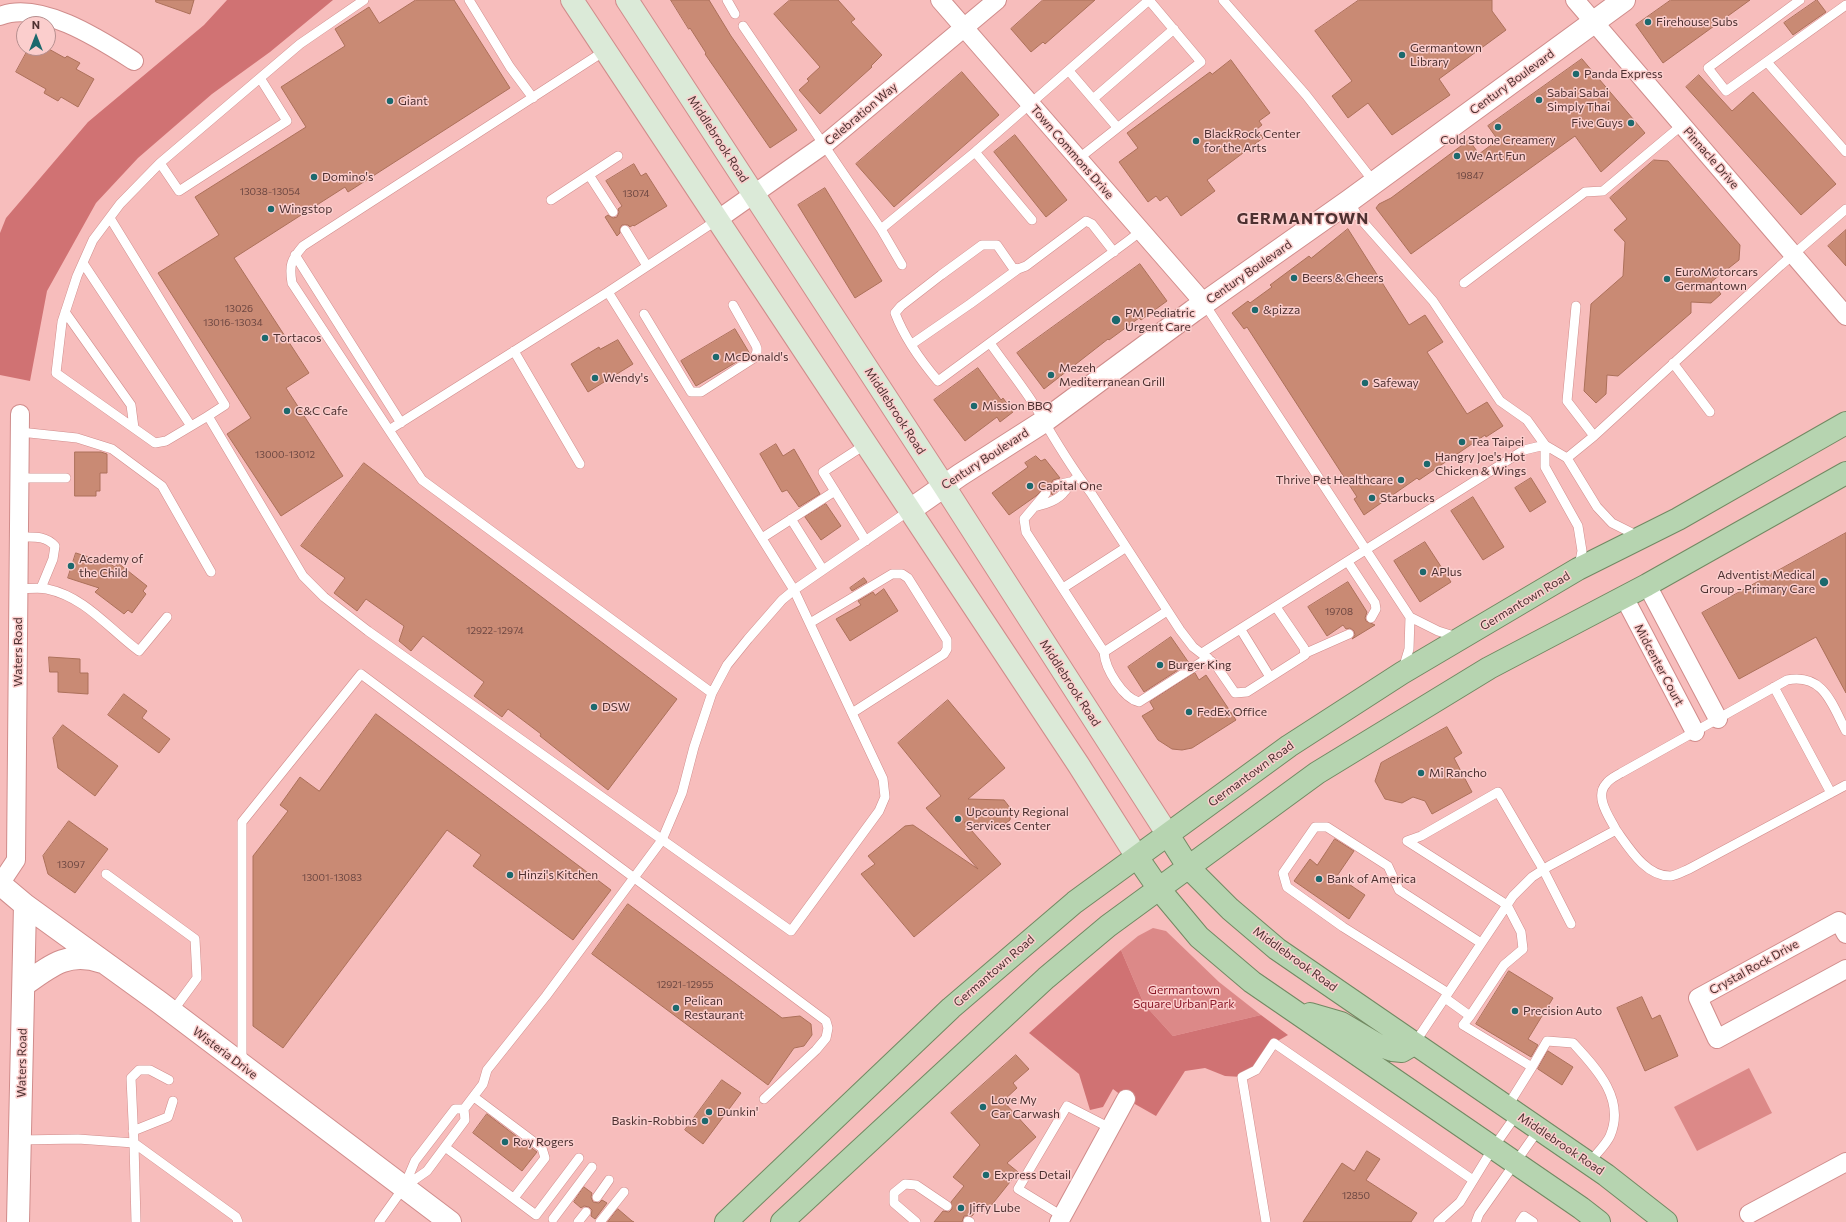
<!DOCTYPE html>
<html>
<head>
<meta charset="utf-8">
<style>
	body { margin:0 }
	#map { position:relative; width:1846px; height:1222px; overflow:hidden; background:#f7bdbc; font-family:Commissioner,sans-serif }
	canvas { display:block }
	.north { position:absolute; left:16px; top:16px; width:40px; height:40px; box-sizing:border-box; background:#fbcecd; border:1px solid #b68f8f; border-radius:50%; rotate:0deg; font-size:11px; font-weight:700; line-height:16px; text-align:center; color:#4e3131 }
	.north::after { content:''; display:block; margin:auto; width:14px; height:18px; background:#1c696d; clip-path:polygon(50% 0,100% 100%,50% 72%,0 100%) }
</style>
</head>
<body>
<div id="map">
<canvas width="1846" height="1222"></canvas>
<div class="north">N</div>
</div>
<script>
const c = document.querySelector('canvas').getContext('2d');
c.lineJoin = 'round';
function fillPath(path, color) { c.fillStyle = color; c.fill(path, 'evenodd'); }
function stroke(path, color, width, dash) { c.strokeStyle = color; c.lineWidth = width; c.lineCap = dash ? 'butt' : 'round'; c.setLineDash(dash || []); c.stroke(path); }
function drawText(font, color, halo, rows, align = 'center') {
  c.font = font + ' Commissioner,sans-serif'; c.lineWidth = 3; c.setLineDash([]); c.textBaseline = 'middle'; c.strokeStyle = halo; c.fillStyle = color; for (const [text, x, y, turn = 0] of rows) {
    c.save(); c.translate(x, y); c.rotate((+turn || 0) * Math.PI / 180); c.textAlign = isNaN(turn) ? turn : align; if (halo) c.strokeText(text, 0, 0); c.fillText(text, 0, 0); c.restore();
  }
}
fillPath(new Path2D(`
	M1153,928L1166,931L1219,982L1261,1015L1173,1036L1144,1004L1121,950L1138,936Z
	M1749,1068L1772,1113L1697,1151L1674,1107Z`), '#dc8988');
fillPath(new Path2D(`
	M227,0H333L270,52L212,94L138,158L96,203L47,291L30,381L0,375V233L6,218L88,122L204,25Z
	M1121,950L1144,1004L1173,1036L1261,1015L1288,1035L1274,1043L1256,1070L1242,1077L1225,1076L1205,1068L1185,1071L1156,1116L1126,1099L1113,1089L1103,1107L1090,1110L1079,1074L1029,1033Z`), '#d07273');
const building = new Path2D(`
	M156,0H194L190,14L156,2Z
	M416,0H454L510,88L348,192L345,187L234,258L309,373L286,388L343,476L281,516L227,434L251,418L158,273L219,235L195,197L306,127L281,87L345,46L335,29L369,7L379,23Z
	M671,0H709L731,36L797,130L770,148L705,54L706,53L690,28L689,29Z
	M790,0H838L855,19L851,22L882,55L871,66L872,67L820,114L799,90L809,81L807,79L820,67L774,14Z
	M1043,0H1095L1045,44L1043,42L1031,52L1011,29Z
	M1359,0H1492V11L1506,30L1439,79L1450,95L1392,135L1368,103L1348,118L1332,96L1352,81L1315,31Z
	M1671,0H1750L1663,63L1636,25Z
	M1817,0L1826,12L1793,35L1784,23Z
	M29,48H47L65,58L67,56L80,63L76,69L94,79L78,107L61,97L58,101L44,93L46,89L16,72Z
	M1582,59L1645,133L1601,172L1575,136L1411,254L1376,208L1379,204L1391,198L1469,140L1479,154L1498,140L1488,126Z
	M1231,60L1270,113L1259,121L1262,125L1257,129L1263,138L1207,180L1215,191L1181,216L1167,196L1160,201L1156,196L1148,202L1119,162L1138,148L1127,133L1210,72L1212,74Z
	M962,72L999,115L894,207L856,164Z
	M1699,75L1732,111L1753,92L1836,184L1801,215L1686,87Z
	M1015,135L1067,200L1046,217L994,152Z
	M1654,160L1668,161L1740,245L1739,260L1711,282L1721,294L1711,303L1691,302V313L1618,376L1607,375L1606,394L1596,403L1584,391L1591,304L1623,276L1625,242L1614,230L1627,219L1610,198Z
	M634,164L641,176L646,173L667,206L634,226L633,225L630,227L628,225H622L620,228V233L617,236L605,217L608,215L613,218L617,217L619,212L618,209L622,206L606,181Z
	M825,188L882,281L855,298L798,205Z
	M1348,229L1409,325L1425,315L1443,342L1427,352L1467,414L1487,402L1503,426L1486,437L1485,435L1419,480L1417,478L1364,515L1354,499L1357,497L1247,327L1244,329L1232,313L1248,301L1250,303L1272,287L1270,285L1309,256L1311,258Z
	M1846,230V266L1828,246Z
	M1140,264L1167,301L1141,320L1139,318L1109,340L1108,339L1044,389L1017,353Z
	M735,329L750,354L696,386L681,361Z
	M618,340L633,364L588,392L571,364L599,347L600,349Z
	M978,368L1001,400L1003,398L1013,412L1000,422L997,417L965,441L934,400Z
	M776,444L783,456L794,449L820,494L799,507L787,490L782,492L760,454Z
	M75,452H101L107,454V473H100V491H96V496H75Z
	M1036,456L1041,461L1045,459L1060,478L1053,480L1051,484L1052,489L1057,491L1052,495L1050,489L1044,488L1036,496L1009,515L992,493L1028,467L1025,463Z
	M364,463L677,699L608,790L540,736L541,734L508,709L502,717L474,696L484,682L423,636L411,651L399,641L404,626L366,599L357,611L334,593L345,578L301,546Z
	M1531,478L1546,502L1530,512L1515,488Z
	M1473,497L1504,547L1483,560L1451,511Z
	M826,504L841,526L821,540L805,517Z
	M1846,533V693L1816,637L1739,679L1702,613Z
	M1425,542L1451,582L1420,602L1394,561Z
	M76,553L110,564L115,567L118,563L147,586L143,591L146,594L132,613L128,610L124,614L95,592L99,588L68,578Z
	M864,578L867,582L852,591L850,588Z
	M1348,582L1367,612L1365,618L1366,621L1375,625L1352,639L1355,635L1354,631L1350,628L1346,629L1343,625L1327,636L1308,607Z
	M884,589L898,611L850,641L836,619L861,605L858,601L873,592L875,595Z
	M1171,637L1189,663L1144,692L1128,667Z
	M49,657L80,659V673H88V694L58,692V672H50Z
	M1195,673L1199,680L1206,675L1236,720L1192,748L1182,750L1172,749L1158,740L1142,716L1154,709L1150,702Z
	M124,694L147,711L142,718L170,739L159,753L108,715Z
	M948,700L1005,768L968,799L1004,800L1011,809L1010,820L1002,826L964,822L1001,864L914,937L861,874L875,864L868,856L905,826L913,825L978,869L926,808L941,796L898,743Z
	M376,714L611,890L573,940L473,866L481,855L447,830L283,1048L253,1026V856L288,811L280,805L300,777L319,791Z
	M63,725L118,766L95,796L58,768L53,738Z
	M1447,727L1462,753L1454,758L1472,792L1432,814L1425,801L1413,797L1402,803L1385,799L1375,781L1381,763Z
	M69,821L108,849L75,893L48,874L43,856Z
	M1335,839L1354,851L1337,876L1365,895L1349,919L1294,881L1310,859L1317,865Z
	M628,904L782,1018L800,1016L811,1024L812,1035L804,1046L794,1048L768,1085L592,954Z
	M1509,971L1553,998L1528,1039L1538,1045L1531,1057L1476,1024Z
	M1642,997L1652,1019L1660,1015L1678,1056L1645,1071L1617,1008Z
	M1548,1051L1573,1067L1562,1085L1538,1069Z
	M1016,1055L1029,1069L1013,1083L1017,1088L1003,1101L1036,1137L1007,1163L1018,1172L990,1207L983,1202L972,1216H964L962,1222H934L943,1211L949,1212L952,1209L951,1202L964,1186L953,1177L980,1145L951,1113Z
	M722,1080L741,1093L703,1144L685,1130Z
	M487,1114L537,1152L522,1171L473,1133Z
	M1367,1151L1380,1159L1366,1180L1417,1213L1411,1222H1303L1342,1163L1354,1171Z
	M584,1187L592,1193L591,1197L593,1202L599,1203L602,1200L607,1203L595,1219L591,1216L592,1210L589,1207L584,1206L581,1208L574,1202Z
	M618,1209L632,1221L634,1222H608Z`);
fillPath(building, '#c98a74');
stroke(building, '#ac705a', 1);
const service = new Path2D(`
	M364,0L300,44L160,163L120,204L93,240L77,276L62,322L56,373L155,443L166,441L208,416L303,576L324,597L368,631L791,931L879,811L885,797L883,779L794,590L608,292L717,220
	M469,0L510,67L533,98
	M727,0L735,14
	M1223,0L1306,95L1374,182
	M1800,0L1708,68L1726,91L1846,5
	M743,26L881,229L902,265
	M606,50L303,246C291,260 289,265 292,283L422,480L712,693
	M1767,62L1846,152
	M1069,71L1117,127
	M1093,99L1174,29
	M975,152L1032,220
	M1078,159L1201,62L1149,0
	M160,163L179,191L287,121L260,78
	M589,175L613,212
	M551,200L618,156
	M1349,201L1357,215L1433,301L1500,401L1527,420L1545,445L1567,458L1597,507L1612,523L1638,536
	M110,218L225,405L208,416
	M881,229L975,152L1149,0
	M625,230L647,266
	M1114,252L1092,224L1086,221L1026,266L1018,269L1013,268L997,245H982L941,275L901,306L895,313C904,337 921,361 938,381L1128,241L1141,231
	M295,255L401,423
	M83,263L191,426
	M1464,283L1585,192L1603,191L1682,125
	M1204,303L1410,617L1438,631L1457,637
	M1576,306L1567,401L1594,436
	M65,312L131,405L134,428
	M644,314L691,392H701L754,358C758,352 758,348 754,342L733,305
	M990,343C1004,363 1020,383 1033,403C1052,434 1068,464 1091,493L1180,630L1193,647L1215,664L1235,693L1247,692L1305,655L1304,648L1276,607
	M912,344L970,304L1018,269
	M514,351L580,464
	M1673,363L1710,412
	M389,430L608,292
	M20,432L77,438L112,449L162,486L211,572
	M866,444L823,472L866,541
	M1545,445V467L1578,526L1582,551L1579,566
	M1567,458L1594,436L1780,266L1846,209
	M19,478H66
	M1057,485L1070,482
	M1046,493L1024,519L1026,532L1104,652L1167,611
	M1034,507C1045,504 1058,501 1065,491C1070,485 1071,481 1078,477
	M791,519L823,570
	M19,537C33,537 45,535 55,546L53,559L41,588
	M762,538L835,491
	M1348,562L1375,603L1376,609L1371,618
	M1063,588L1125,548
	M19,589C27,589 38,587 47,589C85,597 108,628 139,651L167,617
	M810,623L892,574H902L908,578L947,640V649L944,654L852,713
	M1241,630L1270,677
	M1104,652C1105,669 1123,698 1139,702L1208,658
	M1202,653L1524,450L1545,445
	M1306,653L1349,634
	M1403,669L1409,649L1410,617
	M1774,687L1831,793
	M1616,830C1610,818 1594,797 1606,784C1609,779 1616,776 1621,773L1787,680C1824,673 1832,705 1846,731
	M106,874L195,939L197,978L172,1012
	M1448,993L1343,927L1287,887L1283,873L1315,827H1327L1388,866L1399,890L1481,943
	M1445,998L1470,1016L1504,965L1523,949L1521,932L1507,905L1407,841L1421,836L1498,792L1543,869L1571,924
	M1470,1016L1463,1025L1532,1067L1547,1041L1573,1043C1596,1068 1626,1099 1610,1136C1606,1145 1595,1155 1589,1163
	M1414,1044L1513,896L1532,877L1549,866L1616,830C1629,848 1646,877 1671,876C1677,875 1684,871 1689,869L1846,785
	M242,1062V822L361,674L826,1021L828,1028L826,1038L816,1050L764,1099
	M474,1097L542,1148L545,1158L514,1198
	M1507,1107L1532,1067
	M133,1131L168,1117L173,1101
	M20,1140L78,1139L134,1143L131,1078L139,1070H150L169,1080
	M134,1143L236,1217L238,1222
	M134,1143L136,1222
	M445,1147L536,1215L579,1158
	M404,1187L427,1171L465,1120L464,1109L483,1084L487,1070L546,996L662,840L682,793L694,747L712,693L727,665L748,639L782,600L794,590L910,510
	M597,1197L609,1180
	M1062,1216L1018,1189L1067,1106L1110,1128
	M553,1219L592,1167
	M968,1221L970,1222
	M379,1222L404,1187L415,1161L455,1109H464
	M578,1222L586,1212
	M600,1222L624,1192
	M916,1222L894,1203V1193L905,1184L916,1185L947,1206
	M1266,1222L1242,1077L1256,1070L1274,1043L1473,1180
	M1438,1222L1460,1202L1493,1148L1517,1114
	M1476,1222L1479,1214L1539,1129
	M1520,1222L1524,1216L1533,1222`);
const minor = new Path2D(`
	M940,0L1204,303
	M1575,0L1846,316
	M0,16C40,0 101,40 134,61
	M717,220L825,144L997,0
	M1647,585L1718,719
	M1624,597L1695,732
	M0,884L16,860L20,414
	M1846,934L1839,921L1698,998L1717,1039L1846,969
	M1749,1214L1846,1162
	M1059,1222L1126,1099`);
const tertiary = new Path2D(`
	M910,510L960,475L1043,422L1193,311L1349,201L1624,0
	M0,884L25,905L159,1002L450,1222
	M24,985C50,966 69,950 102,962
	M18,1222L25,905`);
const secondary = new Path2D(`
	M572,0L1078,764L1137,857
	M627,0L944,486L1168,835`);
const primary = new Path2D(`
	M1168,835L1189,868L1230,909L1277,949L1606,1175L1666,1222
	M1137,857L1159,889L1199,937L1252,982L1581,1208L1599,1222
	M1310,1014L1341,1023L1378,1045L1392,1050L1402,1051L1414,1044
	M726,1222L951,1008L1075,902L1289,746L1402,673L1578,569L1678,519L1846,423
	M782,1222L1046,978L1108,926L1317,773L1489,668L1647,585L1846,473`);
stroke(service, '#d08c8b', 10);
stroke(minor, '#d08c8b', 20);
stroke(tertiary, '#d08c8b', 24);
stroke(secondary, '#d08c8b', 24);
stroke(primary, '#728962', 24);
stroke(service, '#fff', 9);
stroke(minor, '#fff', 18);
stroke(tertiary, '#fff', 22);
stroke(secondary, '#dbead8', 22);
stroke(primary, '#b6d4b0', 22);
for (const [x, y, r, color] of [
	[1648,22,4,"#1c696d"],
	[1402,55,4,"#1c696d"],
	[1576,74,4,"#1c696d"],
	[1539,100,4,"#1c696d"],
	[390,101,4,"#1c696d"],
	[1631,123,4,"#1c696d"],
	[1498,127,4,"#1c696d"],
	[1196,141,4,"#1c696d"],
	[1457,156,4,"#1c696d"],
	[314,177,4,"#1c696d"],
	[271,209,4,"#1c696d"],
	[1294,278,4,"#1c696d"],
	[1667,279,4,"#1c696d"],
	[1255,310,4,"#1c696d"],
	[1116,320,5,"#1c696d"],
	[265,338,4,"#1c696d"],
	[716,357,4,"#1c696d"],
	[1051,375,4,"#1c696d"],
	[595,378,4,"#1c696d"],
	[1365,383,4,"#1c696d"],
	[974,406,4,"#1c696d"],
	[287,411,4,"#1c696d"],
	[1462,442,4,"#1c696d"],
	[1427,464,4,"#1c696d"],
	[1401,480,4,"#1c696d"],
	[1030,486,4,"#1c696d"],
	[1372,498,4,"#1c696d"],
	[71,566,4,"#1c696d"],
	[1423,572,4,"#1c696d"],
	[1824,582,5,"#1c696d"],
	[1160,665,4,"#1c696d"],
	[594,707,4,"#1c696d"],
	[1189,712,4,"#1c696d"],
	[1421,773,4,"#1c696d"],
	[958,819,4,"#1c696d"],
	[510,875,4,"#1c696d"],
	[1319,879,4,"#1c696d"],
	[676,1008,4,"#1c696d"],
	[1515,1011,4,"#1c696d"],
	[983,1107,4,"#1c696d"],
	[709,1112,4,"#1c696d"],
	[705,1121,4,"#1c696d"],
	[505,1142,4,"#1c696d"],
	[986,1175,4,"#1c696d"],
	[961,1208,4,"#1c696d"]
]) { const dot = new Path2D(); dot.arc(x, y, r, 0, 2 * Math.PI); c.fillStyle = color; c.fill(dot); stroke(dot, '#fbcecd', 1.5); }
drawText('10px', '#6d4742', null, [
	["19847",1470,176],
	["13038-13054",270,192],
	["13074",636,194],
	["13026",239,309],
	["13016-13034",233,323],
	["13000-13012",285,455],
	["19708",1339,612],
	["12922-12974",495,631],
	["13097",71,865],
	["13001-13083",332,878],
	["12921-12955",685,985],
	["12850",1356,1196]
]);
drawText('12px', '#4e3131', '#fbcecd', [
	["Firehouse Subs",1656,22],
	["Germantown",1410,48],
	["Library",1410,62],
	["Panda Express",1584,74],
	["Sabai Sabai",1547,93],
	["Simply Thai",1547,107],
	["Giant",398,101],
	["Five Guys",1623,123,"right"],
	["BlackRock Center",1204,134],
	["for the Arts",1204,148],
	["Cold Stone Creamery",1498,140,"center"],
	["We Art Fun",1465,156],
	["Domino's",322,177],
	["Wingstop",279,209],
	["EuroMotorcars",1675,272],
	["Germantown",1675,286],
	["Beers & Cheers",1302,278],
	["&pizza",1263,310],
	["PM Pediatric",1125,313],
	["Urgent Care",1125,327],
	["Tortacos",273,338],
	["McDonald's",724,357],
	["Mezeh",1059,368],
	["Mediterranean Grill",1059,382],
	["Wendy's",603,378],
	["Safeway",1373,383],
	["Mission BBQ",982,406],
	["C&C Cafe",295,411],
	["Tea Taipei",1470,442],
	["Hangry Joe's Hot",1435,457],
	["Chicken & Wings",1435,471],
	["Thrive Pet Healthcare",1393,480,"right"],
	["Capital One",1038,486],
	["Starbucks",1380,498],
	["Academy of",79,559],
	["the Child",79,573],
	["APlus",1431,572],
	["Adventist Medical",1815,575,"right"],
	["Group - Primary Care",1815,589,"right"],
	["Burger King",1168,665],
	["DSW",602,707],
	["FedEx Office",1197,712],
	["Mi Rancho",1429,773],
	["Upcounty Regional",966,812],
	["Services Center",966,826],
	["Hinzi's Kitchen",518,875],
	["Bank of America",1327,879],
	["Pelican",684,1001],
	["Restaurant",684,1015],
	["Precision Auto",1523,1011],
	["Love My",991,1100],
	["Car Carwash",991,1114],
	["Dunkin'",717,1112],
	["Baskin-Robbins",697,1121,"right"],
	["Roy Rogers",513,1142],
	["Express Detail",994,1175],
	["Jiffy Lube",969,1208]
], 'left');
drawText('12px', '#4e3131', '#fbcecd', [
	["Century Boulevard",1512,82,-36],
	["Celebration Way",861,114,-40],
	["Middlebrook Road",718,139,57],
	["Town Commons Drive",1072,152,49],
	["Pinnacle Drive",1711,158,49],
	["Century Boulevard",1249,272,-35],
	["Middlebrook Road",895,411,57],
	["Century Boulevard",985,459,-33],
	["Germantown Road",1525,601,-31],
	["Waters Road",18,652,-90],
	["Midcenter Court",1659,665,62],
	["Middlebrook Road",1070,683,57],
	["Germantown Road",1251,774,-36],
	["Middlebrook Road",1295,959,36],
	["Crystal Rock Drive",1754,967,-29],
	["Germantown Road",994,971,-41],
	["Wisteria Drive",225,1053,37],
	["Waters Road",22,1063,-89],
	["Middlebrook Road",1561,1144,34]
]);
drawText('12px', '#8b1827', '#fbcecd', [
	["Germantown",1184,990],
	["Square Urban Park",1184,1004]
]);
c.letterSpacing = '1px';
drawText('bold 16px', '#4e3131', '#fbcecd', [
	["GERMANTOWN",1303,219]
]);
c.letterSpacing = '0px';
</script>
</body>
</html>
